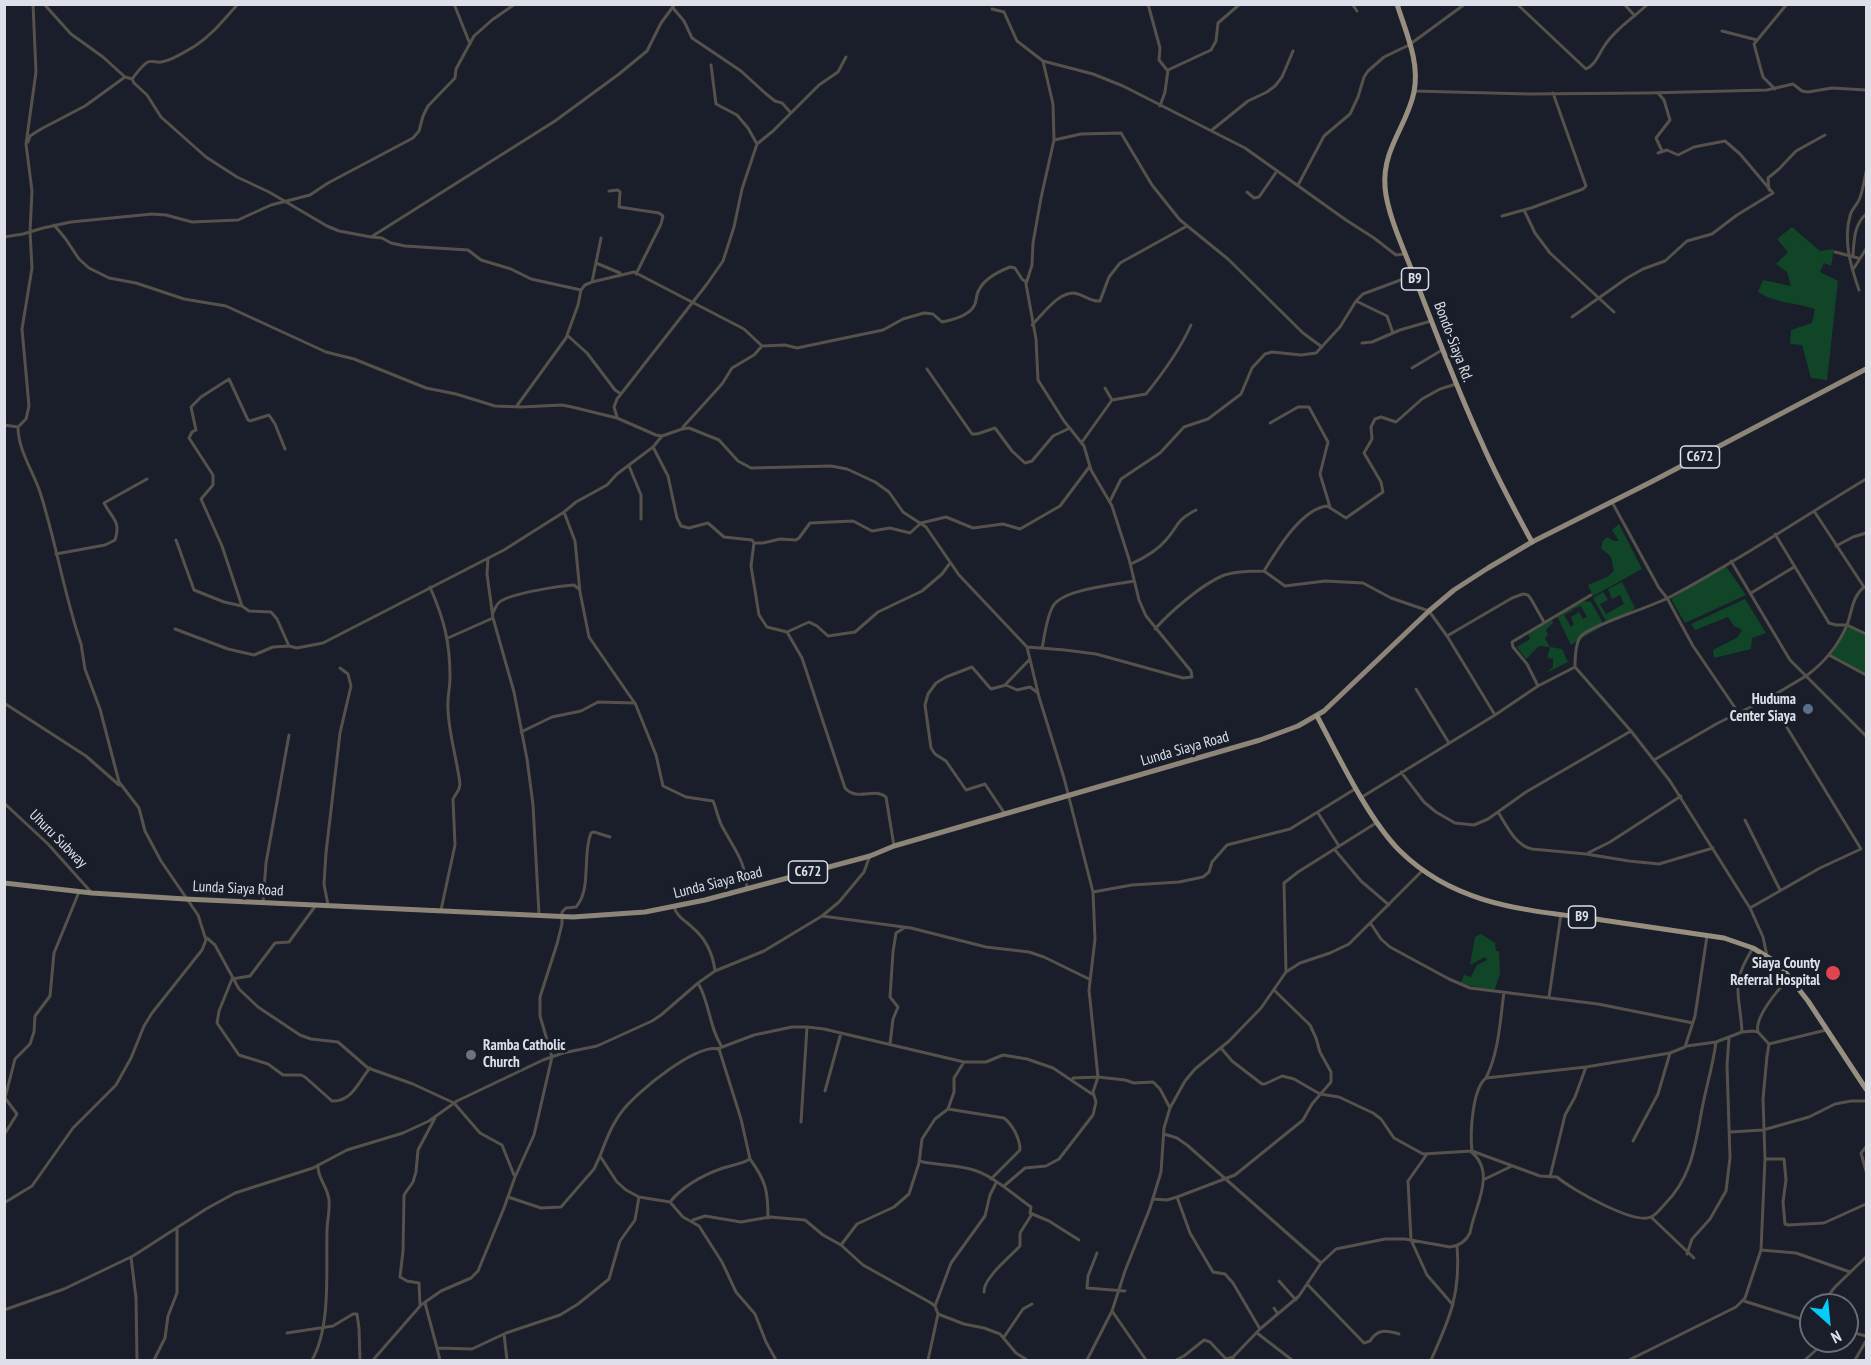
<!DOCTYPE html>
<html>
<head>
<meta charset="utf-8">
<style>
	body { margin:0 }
	#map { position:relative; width:1871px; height:1365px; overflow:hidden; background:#191e2a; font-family:"PT Sans Narrow",sans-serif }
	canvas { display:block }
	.frame { position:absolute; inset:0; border:6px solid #dde0e9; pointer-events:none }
	.north { position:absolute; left:1799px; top:1293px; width:60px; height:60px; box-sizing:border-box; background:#191e2a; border:2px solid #676c76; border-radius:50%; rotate:153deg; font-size:16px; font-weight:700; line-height:24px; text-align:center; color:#dde0e9 }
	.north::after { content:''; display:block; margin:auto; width:21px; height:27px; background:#05cbf9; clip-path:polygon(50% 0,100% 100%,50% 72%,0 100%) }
</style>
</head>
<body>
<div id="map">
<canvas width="1871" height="1365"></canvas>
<div class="frame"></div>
<div class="north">N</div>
</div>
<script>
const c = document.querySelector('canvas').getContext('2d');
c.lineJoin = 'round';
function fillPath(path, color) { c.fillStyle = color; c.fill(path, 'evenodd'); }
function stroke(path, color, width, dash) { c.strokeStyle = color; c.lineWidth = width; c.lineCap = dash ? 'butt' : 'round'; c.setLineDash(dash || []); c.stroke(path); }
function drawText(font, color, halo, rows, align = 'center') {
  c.font = font + ' "PT Sans Narrow",sans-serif'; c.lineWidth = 6; c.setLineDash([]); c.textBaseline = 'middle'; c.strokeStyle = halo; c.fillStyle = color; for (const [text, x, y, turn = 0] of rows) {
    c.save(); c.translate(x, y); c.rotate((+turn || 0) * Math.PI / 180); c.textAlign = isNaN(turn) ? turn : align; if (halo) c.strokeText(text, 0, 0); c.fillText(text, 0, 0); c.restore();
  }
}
fillPath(new Path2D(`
	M1792,227L1820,251L1834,249L1831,266L1824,263L1820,272L1838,281L1827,380L1811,378L1802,345L1790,344L1791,330L1812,323L1815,309C1793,302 1778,304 1758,292L1763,280L1791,286L1787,272L1776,264L1788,252L1777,239Z
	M1619,524L1642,569L1593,596L1588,585L1607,577L1614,571L1611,557L1601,548L1603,541L1607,537L1614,541H1619L1612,530Z
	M1725,565L1746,595L1685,623L1671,599Z
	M1622,582L1635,608L1627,615L1606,621L1593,598L1603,592L1608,600L1600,604L1606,614L1624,604L1620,595L1612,599L1608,589Z
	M1745,599L1766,633L1752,638L1751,649L1714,658L1713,650L1738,637L1742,630L1734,626L1728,617L1695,630L1691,624Z
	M1584,601L1591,602L1604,625L1571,645L1557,616L1572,608L1573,610L1564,615L1571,627L1574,624L1571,617L1579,612L1583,619L1587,617L1581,606L1573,609L1572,607Z
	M1552,620L1553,623L1546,630L1548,635L1545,638L1550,647L1562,649L1568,662L1546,673L1553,667V659L1547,658L1550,647L1539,646L1526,659L1517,647L1530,639L1528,634Z
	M1847,625L1866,633V675L1831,656Z
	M1481,934L1495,943L1496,951H1499L1500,973L1494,992L1461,983L1464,975L1471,977L1477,965L1487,960L1485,957L1470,965L1475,937Z`), '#104627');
stroke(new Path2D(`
	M44,4L71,34L103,57L125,77
	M454,4L470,44
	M1148,4L1160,48L1159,60L1167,70
	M1352,4L1357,11
	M1517,4L1586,69C1595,65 1598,56 1603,48C1614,30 1633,18 1648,4
	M1624,4L1635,16
	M673,8L684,21L692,38L741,71L765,93L775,101L782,103L791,113
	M992,9L1004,12L1017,41L1043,61L1053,104L1054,140L1041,198L1033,243L1032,265L1026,284L1036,339L1038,380L1064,421L1084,446L1091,470L1112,506L1129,559L1139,600L1146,616L1191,671L1192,677L1183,678L1096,654L1065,650L1027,647
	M1722,31L1757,40
	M1043,61L1093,74L1123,86L1245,148L1346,220L1374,238L1396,255L1404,254
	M711,65L716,104L737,115L748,128L757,144
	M132,79C136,74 142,65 148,62C152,60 157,63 161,62C172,61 186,51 195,46C212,35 224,19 238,4
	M1775,89L1763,77L1754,44L1787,4
	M1414,91L1529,94L1647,93L1767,90L1793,84L1802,91L1808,92L1832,88L1866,90
	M1658,93L1664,100L1670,120L1656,138L1662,151
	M1160,106L1165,92L1168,70L1211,50L1216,41L1218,23L1240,4
	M1212,130L1248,101L1267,92L1275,86L1282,77L1293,51
	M1054,140L1081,134L1121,133L1152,185L1180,220L1228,259L1303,333L1322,347
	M28,142L30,136L41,129L85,106L125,77L132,79L134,83L147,95L161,117L206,157L237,177L269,192L327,226L339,231L371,237L555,121L619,74L647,51L661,23L675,4
	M1298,185L1324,136L1350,114L1358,97L1364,77L1368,71L1384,57L1409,45L1465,4
	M1769,190L1768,178L1779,169L1796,151L1825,135
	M609,191L618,190L620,192L619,207L659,213L663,216L661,224L636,274
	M1247,192L1254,198L1259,197L1277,171
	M1524,210L1535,233L1550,253L1614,312
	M1502,216L1531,208L1583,189L1586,186L1553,93
	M54,225L65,238L79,259L89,268L109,278L136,283L184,299L226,306L326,352L354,359L426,388L456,394L495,406L521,407L562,405L572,407L617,418L656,435L662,436L682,429L689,428L719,440L738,461L751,468L831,466L847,469L875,482L889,492L903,512L926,527L959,575L1027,647L1039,697L1064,778L1093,892L1095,939L1089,990L1098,1077L1093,1092L1096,1102L1093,1115L1059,1159L1046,1166L1025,1168L1004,1186
	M4,237L23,234L43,228L71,222L152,214L166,215L192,222L238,220L271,205L310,195L328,183L413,138L419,131L423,116L428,106L455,78L456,69L474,36L492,20L515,4
	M371,237L382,238L391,243L405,246L468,250L481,260L511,269L531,279L581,290
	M1835,252L1858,258
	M1853,256C1854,240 1854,225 1866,214
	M596,263L620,273
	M1854,268L1866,249
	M592,282L634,272L744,329L762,346L785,345L797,348L883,330L903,319L924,313L933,314L942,322C952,320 971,315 975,304C977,299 976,294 979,290C984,279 1000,271 1010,267L1015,268L1022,279L1026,282
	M1859,290C1851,267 1843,241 1850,216C1851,210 1857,205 1859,200C1863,191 1864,181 1866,172
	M1356,301L1387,316L1393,333
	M1572,317L1627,278L1643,269L1665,261L1687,241L1712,234L1737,215L1773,193L1740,154L1725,141L1694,147L1678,155L1667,150L1658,153
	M1032,325C1043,314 1061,288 1078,294C1085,296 1092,302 1100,301L1109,277L1120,263L1187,226
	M567,335L587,353L615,390L621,394
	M1362,343L1372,342L1400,330L1431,321
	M1412,368L1442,350
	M927,369L972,434H977L995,428L1012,451L1025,463L1032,461L1053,436L1070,428
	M1112,400L1146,394C1163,373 1180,350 1191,325
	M516,407L566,338L578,305L581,290L585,285L592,282L601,238
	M617,417L614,407L617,399L707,284L723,261L734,227L742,189L757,144L773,131L819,85L838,72L846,57
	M1270,423L1298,407H1309L1328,442L1320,474L1330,507
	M4,425L18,427
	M683,427L722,384L732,368L754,355L762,346
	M1082,442L1112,400L1105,388
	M653,447L668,476L677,518L681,526L689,528L708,523L724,537L752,540L754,543L751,566L759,615L767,627L787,632L802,658L845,788C857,802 875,787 886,797L894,846
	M629,466L641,495V519
	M1110,501L1121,479L1160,453L1184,427L1208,419L1241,394L1252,368L1265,354L1272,352L1301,355L1316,353L1340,327L1356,301L1363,294L1414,275
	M1612,502L1659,588L1667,598L1693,646L1738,712
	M1814,511L1864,587
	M564,512L575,541L580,592L589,637L634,702
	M1775,534L1829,623L1836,625H1847L1866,634
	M176,540L194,590L224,602L242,606L249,611L271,612L277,619L289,646L297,648L323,643L504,550L564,512L576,502L607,485L617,474L653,447L662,436
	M754,543H763L780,539L796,540L799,538L810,523L853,521L872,531L890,528L910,533L921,523L946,517L973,528L1003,524L1020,529L1060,506L1090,466
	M1836,546L1853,537L1866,533
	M56,554L105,545L115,540C121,521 113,520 104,503L147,479
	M488,558L487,574L493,618L514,692L527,759L533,805L539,914
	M1731,561L1790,660L1806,676C1824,663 1838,646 1847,625C1852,612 1852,597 1864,587L1866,588
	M1131,564C1144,558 1157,551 1166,540C1180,524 1175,521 1196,510
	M1264,571C1277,550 1301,509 1327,506L1346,518L1383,492L1381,482L1364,453L1372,439L1371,427L1375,419L1381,417L1396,422L1422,399L1440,389L1456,384
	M430,587C444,619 450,642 450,677C450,688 447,699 448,710C449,735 457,759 460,784L459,789L453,799L455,845L441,910
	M1751,593L1794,567
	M242,606L222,546L201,499L213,485V475L189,438L192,432L196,430L191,407L201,397L229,379L248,420L250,421L269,415L275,424L285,449
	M493,613C495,608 497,603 501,601C514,593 559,586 574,585L579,589
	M175,629L228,649L254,655L273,647L289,646
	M1155,629C1170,612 1201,585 1222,576C1233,571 1252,571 1264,571L1285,586L1325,581L1363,583L1391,598L1429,611L1447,636L1495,715
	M787,632L809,622L817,626L828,636L855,632L878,612L922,591L942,574L950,563
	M1447,636L1512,598L1523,594L1528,595L1531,599L1544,622
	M448,638L493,618
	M1042,648C1045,635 1046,618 1053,606C1063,589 1115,585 1134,581
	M1829,655L1866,675
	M1005,685L1030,659
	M1538,686L1527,664L1513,647L1512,642L1591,595
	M1416,689L1449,743
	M4,703L86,756L119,785
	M521,732L552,717L581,711L598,702L635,703L656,755L663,786L686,797L713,801C717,810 718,820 723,828C736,852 745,860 747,889
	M1654,760L1718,723L1769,698L1806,676L1866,736
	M1401,772L1424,802L1436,812L1455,823L1474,825L1488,819L1526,792L1631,731
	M1362,797L1495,715L1538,686L1575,667
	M4,803L48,844L91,892
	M1498,812C1507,826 1515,845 1532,849L1586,854L1629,861L1659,864L1713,848
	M1318,813L1339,846
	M1005,814L985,784L966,790L946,761L935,754L931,748L925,705L928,694L936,683L946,677L972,667L991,689L1006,685L1017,690L1030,687L1038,693
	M1745,820L1780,890
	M1335,850L1361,881L1389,905
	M1588,853L1610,842L1681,796
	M1093,892L1132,885L1179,882L1203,877L1209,872L1212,862L1227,845L1290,829L1355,789
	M263,902L266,863L289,735
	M316,905L289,942L275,943L250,976L232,979L219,1011L217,1023L239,1055L268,1064L283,1075H301L305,1077L332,1101C352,1102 358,1082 370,1068
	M328,905L324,884L326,853L340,733L351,686L348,674L340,668
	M674,907C677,917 686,921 693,928C706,939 713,955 715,971
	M1750,908L1670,781L1631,731L1575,667C1575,658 1575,643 1581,636C1592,625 1651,607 1670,597C1737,562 1801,518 1866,479
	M822,916L911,928L986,947L1029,952L1044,957L1089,979
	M1371,924L1381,939L1390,947L1449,979L1470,988L1598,1004L1693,1023
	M207,938L215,945L239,989L258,1007L300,1035L311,1039L338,1042L368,1068L413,1084L454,1103L480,1133L502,1145L514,1175
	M1767,956L1763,937L1750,908L1820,868L1861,849L1769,698
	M1286,972L1284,883L1298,872L1376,823
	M698,983C710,1003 709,1028 722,1047
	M1549,997L1561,914
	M1742,1032C1740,992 1729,986 1753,948
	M1758,1032C1754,1018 1778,989 1789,979
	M890,1044L893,1019L898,1007L890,997L893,952L896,933L904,928
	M1769,1044L1826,1030
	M1221,1048L1232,1061L1262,1084H1265L1282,1076L1294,1079L1320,1094L1339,1097L1373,1113L1381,1119L1394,1138L1423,1154L1472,1151L1540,1176L1557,1177C1571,1189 1634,1225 1651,1217C1656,1215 1660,1209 1664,1205C1692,1177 1695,1146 1702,1109C1706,1087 1713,1066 1716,1042
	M717,1049L754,1035L792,1027H807L824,1029L964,1062H986L1003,1055L1027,1059L1053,1068L1092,1094
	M1073,1078L1098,1077L1125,1080L1134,1083L1153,1082L1160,1089L1170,1108
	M1486,1078C1499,1052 1500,1021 1504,992
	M825,1091L841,1033
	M948,1109L1004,1118C1013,1125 1020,1139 1020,1150L991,1179
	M801,1122L807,1027
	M1730,1132L1763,1130L1809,1117L1835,1104L1851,1101H1866
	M1164,1134L1177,1138L1187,1145L1321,1263
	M4,1135L17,1114L5,1098L15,1059L30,1044L34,1032L35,1016L50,996L54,953L79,892
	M1633,1141L1658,1094L1670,1053
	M1866,1147L1861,1153L1866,1171
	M1472,1151C1470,1134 1472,1089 1486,1078L1586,1067L1670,1053L1685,1047L1695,1016L1707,936
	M1427,1154L1408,1181L1411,1240L1427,1275L1453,1305
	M600,1156C606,1140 612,1124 623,1110C637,1092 696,1043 719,1049L741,1119L750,1159C742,1164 732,1165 723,1168C703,1175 683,1186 670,1202
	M750,1159C766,1181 768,1191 768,1218
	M1765,1159H1784L1786,1180L1783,1202L1785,1224L1788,1225L1824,1223L1866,1204
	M919,1160L923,1162C939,1165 955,1165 970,1169C990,1173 1014,1195 1031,1207L1030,1213L1049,1221L1079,1240
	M1550,1177L1565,1115L1575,1097L1586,1067
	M1485,1179L1512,1166
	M508,1197L541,1208L561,1207L594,1169L600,1156L617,1182L626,1190L639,1197L670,1202L683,1217L699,1226L722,1262L736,1292L755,1314L766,1342L776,1360
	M1177,1197L1190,1233L1213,1272L1225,1274L1233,1283L1260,1329
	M1153,1199L1167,1200L1177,1197L1235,1175L1303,1120L1312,1104L1331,1082V1072L1320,1052L1316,1038L1310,1025L1274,990
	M4,1203L32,1186L73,1128L116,1085L131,1058L144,1026L152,1013L202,950L206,940L198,915L161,861L145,831L139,808L119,782L100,709L85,669L81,644C64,594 56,542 40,492C33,471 18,450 18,427L26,419L29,406L22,329L32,268L30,232L32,191L26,144L36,72L33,4
	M1651,1217L1694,1258
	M693,1220L705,1216L741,1222L770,1217L805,1220L823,1235L841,1245L863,1265L931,1303L935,1306L938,1314
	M841,1245L857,1224L894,1207L909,1194L919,1163L922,1139L935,1119L948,1109L954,1092V1078L964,1062
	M1761,1250L1796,1253L1850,1272
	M1097,1253L1088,1276L1087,1288L1125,1291
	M1687,1254L1692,1239L1710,1219L1726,1191L1730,1158L1727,1065L1729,1038
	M131,1257L136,1298L137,1360
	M1279,1281L1296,1300
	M1308,1285L1364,1343L1370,1341C1377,1329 1386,1330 1399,1334
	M984,1292C983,1278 1011,1256 1020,1246V1233L1032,1214
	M1744,1301L1811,1322
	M425,1303L437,1348L472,1349L506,1333L560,1315L578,1304L609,1279L620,1241L635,1220L639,1197
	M420,1305L419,1283L407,1281L400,1277L403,1251L404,1195L413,1182L416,1172L418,1150L435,1118
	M1821,1305L1835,1287L1866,1257
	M935,1306L951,1263L985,1216L990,1195L996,1183
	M1274,1308L1278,1314
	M4,1310L64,1289L133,1256L206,1209L235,1193L313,1168L347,1150L403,1133L429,1121L457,1101L543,1060L563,1053L597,1046L652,1021L661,1015L698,983L715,971L764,951L822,916L839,902L864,872L869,858
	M1112,1311L1146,1360
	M1847,1331L1866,1336
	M287,1333L333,1326L353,1314H357L359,1328L360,1360
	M1257,1333L1292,1360
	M504,1334L507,1360
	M1004,1337L1023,1309L1032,1304
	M437,1348L440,1360
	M154,1360L165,1338L168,1316L177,1293V1229
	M312,1360C331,1327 326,1271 327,1232C327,1221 330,1211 329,1200C328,1187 317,1178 318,1165
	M373,1360L421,1305L441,1291L471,1278L478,1271L504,1208L515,1177L534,1135L552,1057L540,1016V997L557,944L562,924V912L566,908L576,907C592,889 582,854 591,833L594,832L610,837
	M928,1360L938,1314L964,1324L984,1328L1000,1334L1016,1353L1027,1360
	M1087,1360L1112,1311L1125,1271L1150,1208L1161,1172L1164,1128L1170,1108L1185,1081L1195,1069L1229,1041L1261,1008L1286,972L1300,963L1330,953L1349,944L1423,870
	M1176,1360L1184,1356L1204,1340L1210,1342L1226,1359L1233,1357
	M1233,1360V1357L1260,1329L1299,1296L1321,1263L1336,1249L1385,1239H1405L1450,1247C1459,1246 1466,1241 1470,1233C1474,1207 1498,1172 1470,1151
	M1431,1360C1450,1318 1461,1293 1457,1245
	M1629,1360L1736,1307L1745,1298L1761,1250L1765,1159L1763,1099L1767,1056L1769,1044L1758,1032L1753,1031L1742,1032L1716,1042L1687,1046
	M1805,1360L1826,1341
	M1855,1360L1866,1341`), '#56524b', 3);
stroke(new Path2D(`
	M4,883L92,893L185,899L573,917L645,912L705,900L870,856L894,846L1260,740L1298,726L1324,711L1429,611L1454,590L1488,568L1532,542L1651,482L1866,369`), '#8d8578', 5);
stroke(new Path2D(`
	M1397,4C1406,33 1420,62 1414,92C1407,126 1382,149 1385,187C1387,215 1406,254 1416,281C1437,335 1457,389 1481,441C1496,476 1514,509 1532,542
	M1317,716C1339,757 1368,819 1400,851C1457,907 1529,910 1602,920C1643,926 1683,932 1724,938L1753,948L1779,964L1808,1001L1866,1089`), '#988f80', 5);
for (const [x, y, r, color] of [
	[1808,709,6,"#5c6f8a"],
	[1833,973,8,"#e0444e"],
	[471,1055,6,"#6b7280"]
]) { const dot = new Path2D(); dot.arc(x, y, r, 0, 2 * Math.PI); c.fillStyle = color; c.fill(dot); stroke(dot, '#191e2a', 2); }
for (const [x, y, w] of [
	[1415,279,27],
	[1700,457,39],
	[808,872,39],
	[1582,917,27]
]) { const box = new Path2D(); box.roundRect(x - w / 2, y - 11, w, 22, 4.5); c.fillStyle = '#191e2a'; c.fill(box); stroke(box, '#dde0e9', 1.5); }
drawText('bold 14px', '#dde0e9', null, [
	["B9",1415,279],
	["C672",1700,457],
	["C672",808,872],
	["B9",1582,917]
]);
drawText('15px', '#dde0e9', '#191e2a', [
	["Bondo-Siaya Rd.",1453,342,69],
	["Lunda Siaya Road",1185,749,-16],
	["Uhuru Subway",58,839,45],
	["Lunda Siaya Road",718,883,-14],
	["Lunda Siaya Road",238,889,3]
]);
drawText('bold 15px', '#dde0e9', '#191e2a', [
	["Huduma",1796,700],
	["Center Siaya",1796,717],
	["Siaya County",1820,964],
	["Referral Hospital",1820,981],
	["Ramba Catholic",483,1046,"left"],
	["Church",483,1063,"left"]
], 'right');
</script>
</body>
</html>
